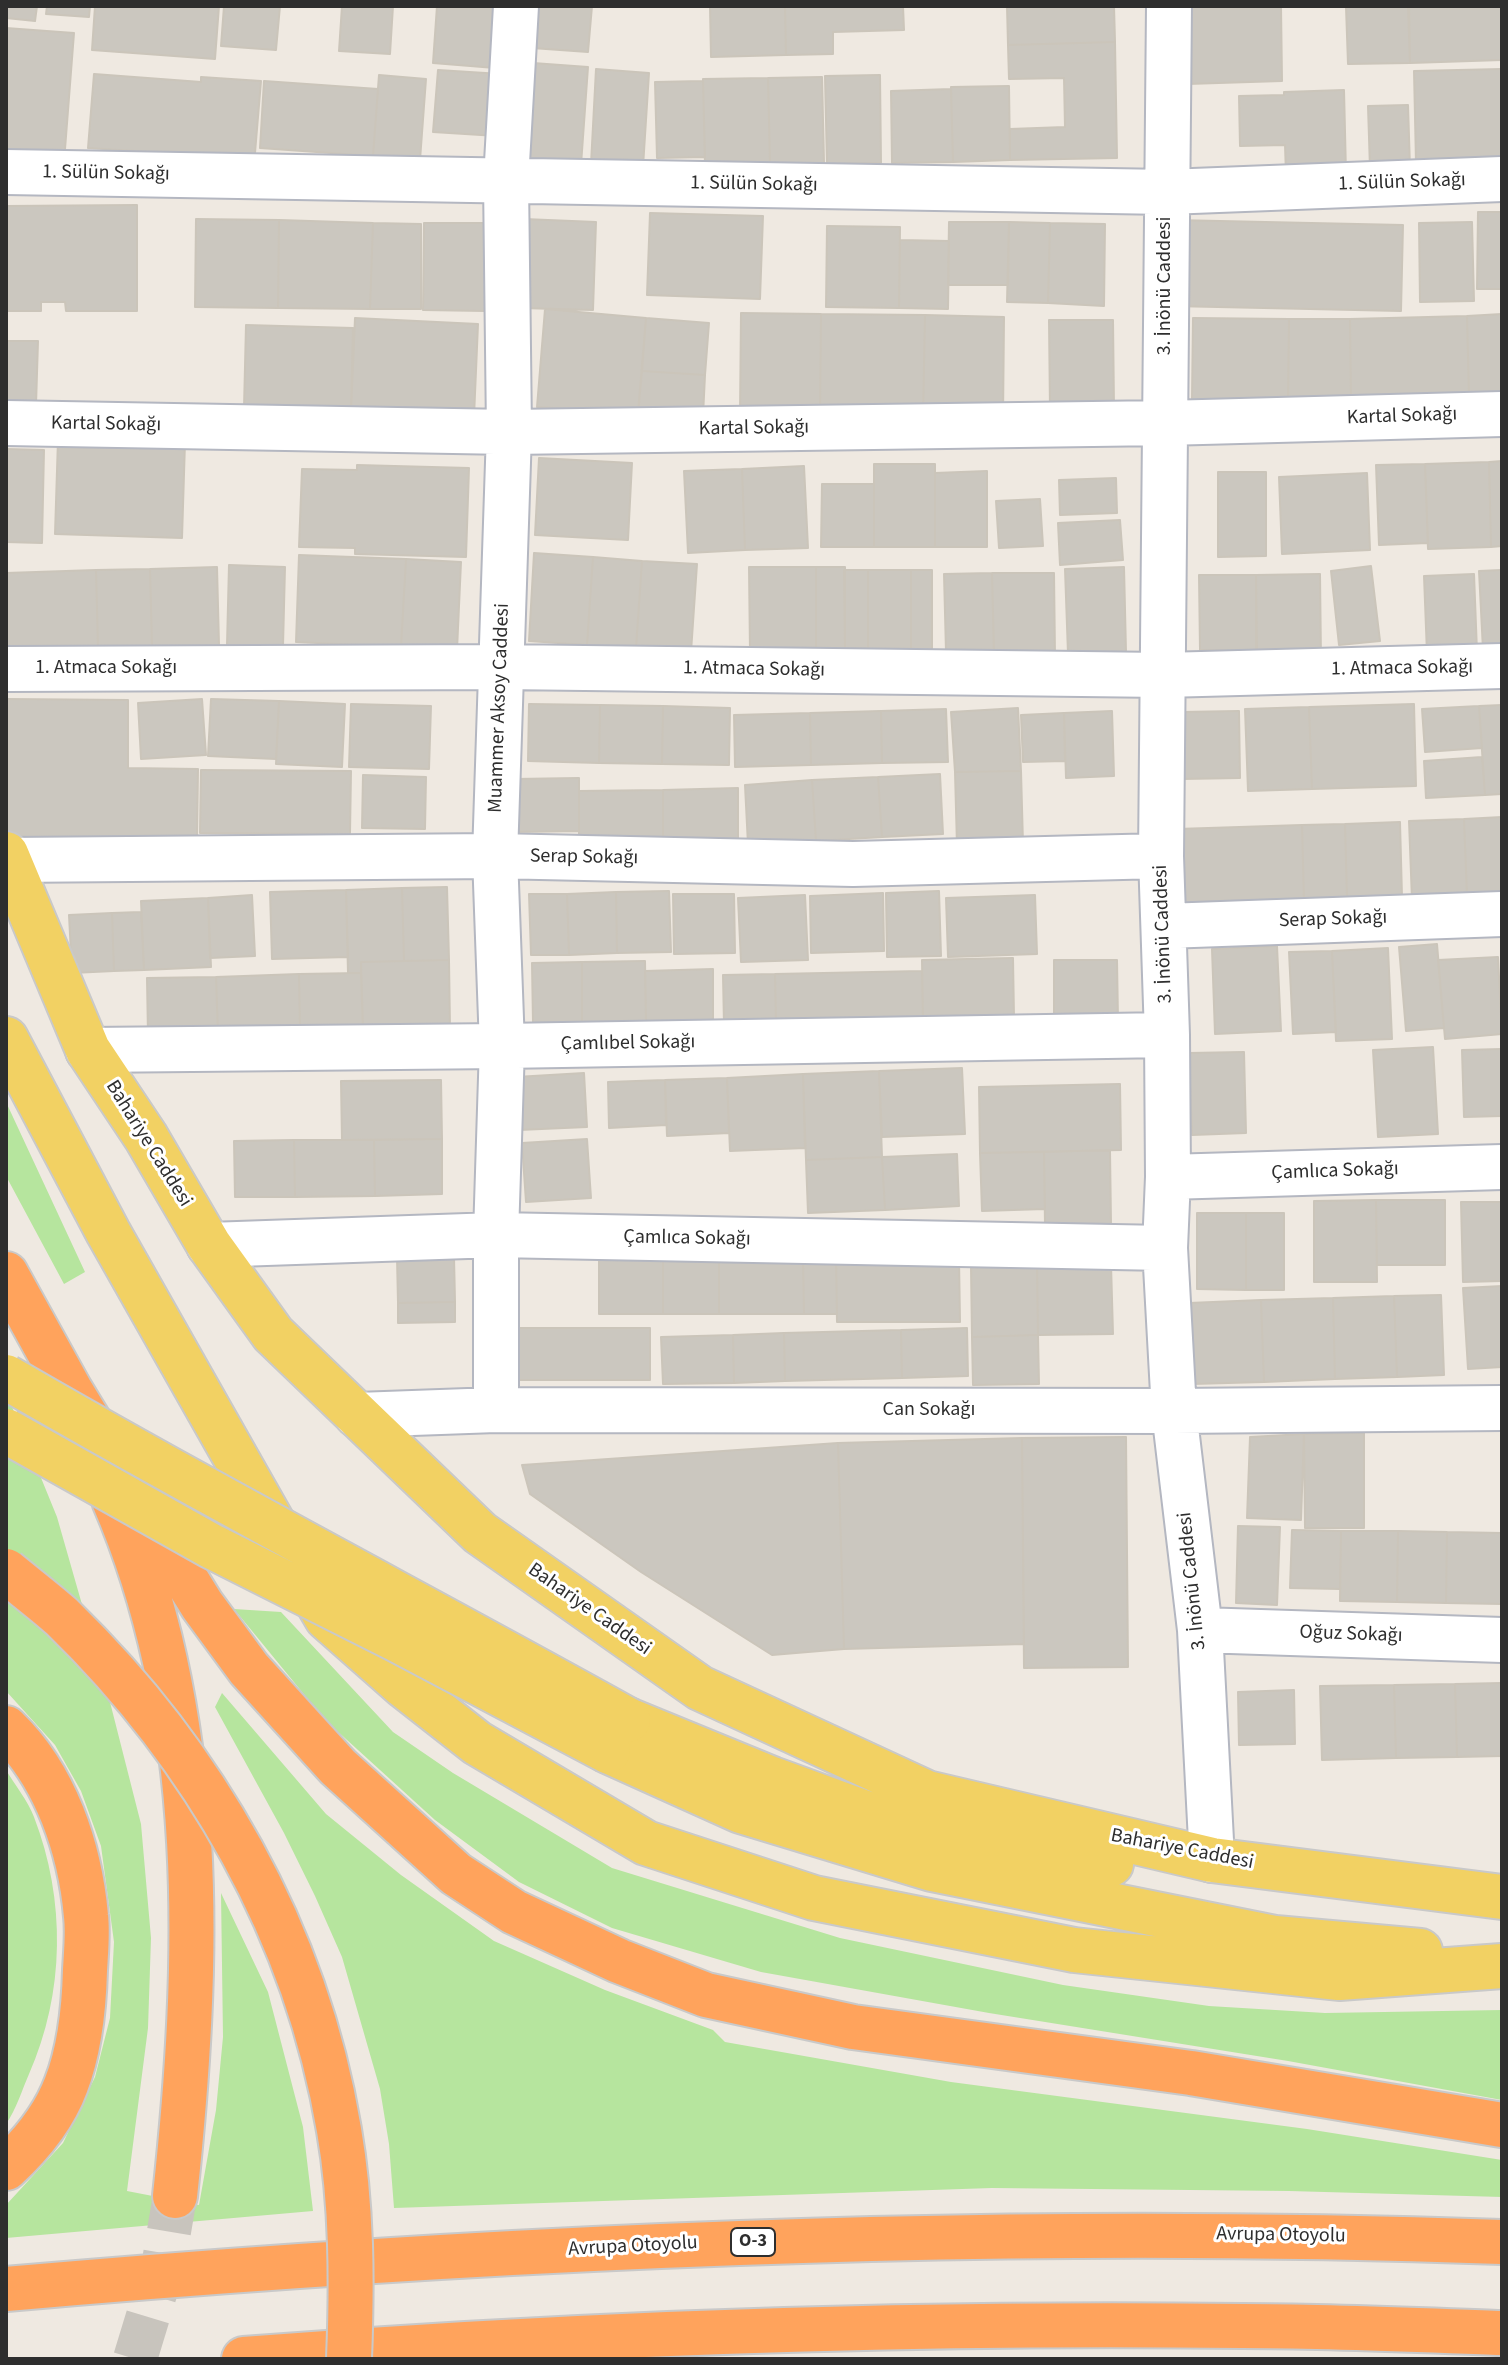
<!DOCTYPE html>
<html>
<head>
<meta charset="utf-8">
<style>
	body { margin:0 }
	#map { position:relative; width:1508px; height:2365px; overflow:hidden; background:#efe9e1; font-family:"Source Sans 3",sans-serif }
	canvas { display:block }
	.frame { position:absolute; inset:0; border:8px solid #2e2e2e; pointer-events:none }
</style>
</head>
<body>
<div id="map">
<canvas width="1508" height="2365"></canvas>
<div class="frame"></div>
</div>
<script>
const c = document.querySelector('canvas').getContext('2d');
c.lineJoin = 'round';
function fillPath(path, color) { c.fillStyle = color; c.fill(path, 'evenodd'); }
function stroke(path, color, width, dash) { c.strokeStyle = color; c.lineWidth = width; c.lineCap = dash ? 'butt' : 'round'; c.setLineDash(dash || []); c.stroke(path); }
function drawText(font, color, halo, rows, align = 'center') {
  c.font = font + ' "Source Sans 3",sans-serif'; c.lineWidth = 6; c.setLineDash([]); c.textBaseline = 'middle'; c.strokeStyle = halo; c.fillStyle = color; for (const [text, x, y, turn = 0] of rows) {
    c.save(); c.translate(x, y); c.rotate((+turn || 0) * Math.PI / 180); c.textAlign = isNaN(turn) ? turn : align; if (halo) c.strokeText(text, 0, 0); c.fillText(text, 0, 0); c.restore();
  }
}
fillPath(new Path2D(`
	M6,1102L85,1272L64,1284L6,1176Z
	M6,1392L57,1517L111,1706L141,1824L151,1938L148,2028L127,2191L199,2205L216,2110L223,2037L221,1893L268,1992L303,2127L313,2211L6,2238V2205L63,2143L95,2077L110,2018L114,1942L101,1846L81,1791L55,1745L6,1691Z
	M234,1609L281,1612L393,1732L453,1773L612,1868L840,1938L1063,1985L1209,2006L1325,2013L1502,2010V2100L1288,2061L989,2013L761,1972L612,1928L519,1882L435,1820L325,1720Z
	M222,1693L326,1814L401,1875L494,1941L605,1990L713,2030L725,2042L951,2082L1307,2129L1502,2160V2197L1289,2191L992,2188L394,2208L389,2144L380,2089L342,1957L315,1896L284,1833L215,1707Z
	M6,1770C15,1785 28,1801 34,1817C66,1900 65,1993 29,2074C22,2090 16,2110 6,2124Z`), '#b6e59e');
const building = new Path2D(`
	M6,6H37L35,21L6,18Z
	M47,6H90L89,17L46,14Z
	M95,6H219L215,59L92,50Z
	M224,6H280L276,50L221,46Z
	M342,6H393L390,54L339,51Z
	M437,6H500L495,68L433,63Z
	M535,6H592L588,52L532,48Z
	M710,6H785L786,55L711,57Z
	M785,6H903L904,30L833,32V54L786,55Z
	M1007,6H1114L1115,42L1008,45Z
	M1185,6H1281L1282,81L1187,84Z
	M1408,6L1410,63L1348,64L1346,7Z
	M1409,6H1502V60L1410,63Z
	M6,28L74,33L64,162L6,158Z
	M1115,42L1117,158L1010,160V129L1065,127L1064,78L1009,79L1008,45Z
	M533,63L588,67L581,165L526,161Z
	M596,69L649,73L643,167L591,164Z
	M1502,69V172L1416,163L1414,71Z
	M438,70L501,74L497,136L433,132Z
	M94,74L201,82V77L261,81L254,165L196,155L88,148Z
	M379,75L426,79L420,160L373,156Z
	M880,75L881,163L827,164L825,76Z
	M822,77L824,163L770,164L768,78Z
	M768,78L770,164L705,166L703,79Z
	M264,81L378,89L373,156L260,148Z
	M703,81L705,157L657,158L655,82Z
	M1009,86L1010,160L953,162L951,87Z
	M951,89L953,162L892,163L891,91Z
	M1344,90L1346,173L1286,175L1285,145L1240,146L1239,96L1284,95V92Z
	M1408,105L1410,168L1370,169L1368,106Z
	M137,205V311H66L65,302H41V311H6V206Z
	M1478,212H1502V289H1477Z
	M650,213L763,216L760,299L647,295Z
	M196,219L279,220L278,308L195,307Z
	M524,219L596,222L593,310L521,308Z
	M279,220L373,223L370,309L278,308Z
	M1174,220L1403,225L1401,311L1172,306Z
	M949,222H1009L1008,285H948Z
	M1009,222L1050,223L1048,303L1007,302Z
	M1472,222L1474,301L1420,302L1419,223Z
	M373,223L421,224V309H370Z
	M424,223H485V311L423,310Z
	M1050,223L1105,224L1104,306L1048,303Z
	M827,226L900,227L899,308L826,307Z
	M900,240L949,241L948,309L899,308Z
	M545,309L646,318L638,413L537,407Z
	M741,313L821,314L820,417L740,416Z
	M821,314L925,315L923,418L820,417Z
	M1502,314V395L1469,396L1467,316Z
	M925,315L1004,317L1003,419L923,418Z
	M1467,316L1469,396L1351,399L1350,319Z
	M355,318L478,324L474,417L351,411Z
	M646,318L709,323L705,375L642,371Z
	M1193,318L1289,319L1288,400L1192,399Z
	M1289,319H1350L1351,399L1288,400Z
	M1049,320H1113L1114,409L1050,410Z
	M246,325L353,328L351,411L244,408Z
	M6,341H38L36,405H6Z
	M642,371L705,375L703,416L638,413Z
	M58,439L185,442L182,538L55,534Z
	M6,449L44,450L42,543L6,542Z
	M539,458L632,463L628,540L535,535Z
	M1502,461V546L1491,547L1489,462Z
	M1489,462L1491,547L1428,549L1425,464Z
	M874,464H935V547H874Z
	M1425,464L1428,543L1379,545L1376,465Z
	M357,465L469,468L466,557L355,554V548L299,547L302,469L357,470Z
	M804,466L808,548L745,550L742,469Z
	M742,469L745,550L688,553L684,471Z
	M987,471V547H935V473Z
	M1218,472H1266V556L1218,557Z
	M1367,473L1370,550L1282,554L1279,477Z
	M1116,478L1117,513L1060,515L1059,480Z
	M822,484H874V547H821Z
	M1040,499L1043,546L999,548L996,501Z
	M1120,520L1123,560L1060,565L1058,523Z
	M534,553L593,557L587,645L529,641Z
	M299,555L406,559L401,647L296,642Z
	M593,557L642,561L636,648L587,645Z
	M406,559L461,562L457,650L401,647Z
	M642,561L697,564L691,652L636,648Z
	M229,565L285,567L283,646L227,645Z
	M1371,566L1380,641L1339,645L1331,571Z
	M217,567L219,645L152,646L150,569Z
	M749,567H816V652H750Z
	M816,567H845V648H816Z
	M1124,567L1126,652L1068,654L1065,569Z
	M150,569L152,646L98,648L96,570Z
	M96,570L98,648L6,650V573Z
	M844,570H868V648H845Z
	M868,570H911V655H868Z
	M911,570H932V656H911Z
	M1502,570V649L1483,650L1479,571Z
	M992,573H1054L1055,657L994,658Z
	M992,573L994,651L946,652L944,574Z
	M1320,574L1321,660L1256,661V575Z
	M1474,574L1477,652L1427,654L1424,576Z
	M1199,575H1256L1257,650H1200Z
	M6,699L128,700V768L198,769L197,839L6,840Z
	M202,699L206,755L141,759L138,703Z
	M211,699L279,701L276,759L208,756Z
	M279,701L345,704L342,767L276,764Z
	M351,704L431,706L429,769L349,767Z
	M529,704L600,705L599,763L528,761Z
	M1414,704L1416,786L1312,789L1309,707Z
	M600,705L663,706L662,764L599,763Z
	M1502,705V794L1485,795L1479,706Z
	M663,706L730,708L729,765L662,764Z
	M1479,706L1482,748L1425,752L1422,709Z
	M1309,707L1312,789L1248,791L1245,709Z
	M1018,708L1021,771L955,772L951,712Z
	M946,709L948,762L882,763L881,711Z
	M881,711L882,763L811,765L810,713Z
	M1112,711L1114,776L1066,778L1064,713Z
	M1239,711L1240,778L1182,779L1181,712Z
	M810,713L811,765L735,767L734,715Z
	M1064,713L1065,761L1023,762L1021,715Z
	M1482,757L1485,795L1426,798L1424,761Z
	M201,770L351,771L350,834L200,833Z
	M1021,771L1023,844L957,846L955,772Z
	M940,774L943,834L882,837L878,777Z
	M363,775L426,777L425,829L362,828Z
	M878,777L882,837L816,841L812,780Z
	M579,778V831L516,832L515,779Z
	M812,780L816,841L748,845L745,785Z
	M738,788V840L663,841V790Z
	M663,790V841L579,842V791Z
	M1502,817V896L1467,897L1464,819Z
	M1464,819L1467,897L1412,900L1409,821Z
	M1400,822L1402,897L1347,899L1345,824Z
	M1345,824L1347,899L1304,901L1302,825Z
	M1302,825L1304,901L1179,904L1177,829Z
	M447,887L449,960L404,961L402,888Z
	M402,888L404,961L361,962V973H348L346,890Z
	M346,890L348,957L272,959L270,892Z
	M669,891L671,952L617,953L616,892Z
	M939,891L941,956L887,957L886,893Z
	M616,892L617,953L569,955L567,894Z
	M883,893L884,951L811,953L810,896Z
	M529,894H567L569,955H531Z
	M673,894H734L735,953L674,954Z
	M252,895L255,956L210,958L208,898Z
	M805,895L808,960L741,962L738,898Z
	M1035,895L1037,954L948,957L946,898Z
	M208,898L211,967L144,970L141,901Z
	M141,912L144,970L114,971L112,913Z
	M112,913L114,971L72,973L69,915Z
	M1437,944L1444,1028L1406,1031L1399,947Z
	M1277,946L1281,1031L1215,1034L1212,949Z
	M1388,948L1392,1039L1336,1041L1332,951Z
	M1332,951L1336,1032L1293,1034L1289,952Z
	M1498,957L1502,1034L1445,1039L1438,960Z
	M1013,958L1014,1018L923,1021L922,960Z
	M449,960L450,1029L363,1031L361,962Z
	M1054,960H1117L1118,1021L1054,1022Z
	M645,961L646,1022H582V962Z
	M582,962V1022L533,1023L532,963Z
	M713,969V1020L646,1022L645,971Z
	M922,971L923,1021L776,1023L775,974Z
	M361,973L363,1031L300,1032L299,974Z
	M299,974L300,1032L218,1035L216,977Z
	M775,974L776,1023L724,1025L723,975Z
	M216,977L218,1035L148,1036L147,978Z
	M1433,1047L1438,1134L1378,1137L1373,1050Z
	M1502,1049V1116L1464,1117L1462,1050Z
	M1244,1052L1246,1133L1192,1135L1189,1053Z
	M962,1068L965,1134L882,1137L879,1071Z
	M879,1071L882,1157L806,1160L803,1074Z
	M584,1073L587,1127L519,1130L516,1077Z
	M803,1074L805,1148L730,1151L727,1078Z
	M727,1078L729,1133L667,1136L665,1080Z
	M441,1080L442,1139L342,1140L341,1081Z
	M665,1080L666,1125L609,1128L608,1082Z
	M1120,1084L1121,1150L980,1153L979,1087Z
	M442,1139V1194L375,1196L374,1140Z
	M587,1139L591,1198L526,1202L522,1143Z
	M294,1140H374L375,1196L295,1197Z
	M294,1140L295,1197H235L234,1141Z
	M1110,1150L1111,1224L1045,1225L1044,1152Z
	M1044,1152L1045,1209L982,1211L980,1153Z
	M957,1154L959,1206L885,1210L882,1157Z
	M882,1157L885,1210L808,1213L806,1160Z
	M1376,1200L1377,1282H1314V1201Z
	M1376,1200H1445V1265H1377Z
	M1461,1202H1502V1281L1463,1282Z
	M1197,1213H1246V1290L1197,1289Z
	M1246,1213H1284V1290H1246Z
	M397,1257H454L455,1302L398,1303Z
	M599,1259H663V1314H599Z
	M663,1259H719V1314H663Z
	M719,1259H803L804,1314H719Z
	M803,1259H836L837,1314H804Z
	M836,1259H959L960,1322H837Z
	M1111,1264L1113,1334L1038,1335L1037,1265Z
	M1037,1265L1038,1335L972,1337L971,1267Z
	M1502,1286V1367L1468,1369L1463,1288Z
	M1441,1295L1444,1375L1397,1377L1394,1296Z
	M1394,1296L1397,1377L1335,1379L1333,1298Z
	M1333,1298L1335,1379L1264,1382L1261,1300Z
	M1261,1300L1264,1382L1192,1384L1189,1303Z
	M455,1302V1322L398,1323V1303Z
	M515,1328H650V1380H515Z
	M967,1328L968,1376L902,1378L901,1330Z
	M901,1330L902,1378L785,1381L784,1333Z
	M784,1333L785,1381L734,1383L733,1335Z
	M733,1335L734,1383L663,1384L661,1337Z
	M1038,1335L1039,1384L973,1385L972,1337Z
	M1364,1433V1528H1305L1304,1434Z
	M1304,1434L1301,1520L1247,1518L1250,1437Z
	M1126,1437L1128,1667L1024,1668L1022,1438Z
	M1022,1438L1024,1644L844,1649L838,1443Z
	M838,1443L844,1649L772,1655L641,1572L530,1494L522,1465Z
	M1238,1526L1280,1527L1277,1605L1236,1603Z
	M1292,1530L1341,1531L1340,1589L1290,1588Z
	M1341,1531H1398L1397,1602L1340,1601Z
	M1398,1531L1447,1532L1446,1603L1397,1602Z
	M1447,1532L1502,1533V1604L1446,1603Z
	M1502,1683V1756L1457,1757L1455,1684Z
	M1455,1684L1457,1757L1396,1758L1394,1685Z
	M1394,1685L1396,1758L1322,1760L1320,1686Z
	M1294,1690L1295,1744L1239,1745L1238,1692Z`);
fillPath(building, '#cbc7bf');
stroke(building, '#cbc5ba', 2);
stroke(new Path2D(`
	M135,2359L163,2267L175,2196`), '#c8c4bd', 44, [44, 22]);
const minor = new Path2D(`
	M1169,6L1161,856L1167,1035L1168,1177L1165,1248L1174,1411L1200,1630L1212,1860
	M6,172L1167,192L1502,179
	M6,423L509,432L1165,423L1502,414
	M6,669L502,667L1164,675L1502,666
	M8,860L495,856L853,864L1161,856
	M1165,926L1502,914
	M88,1050L502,1046L1167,1035
	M1168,1177L1502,1167
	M209,1245L496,1235L1165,1248
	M496,1410V1235L502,1046L495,856L509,432L506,180L516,6
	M357,1415L496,1410L1174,1411L1502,1408
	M1200,1630L1502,1640`);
const primary = new Path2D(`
	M6,854L88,1050L146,1137L209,1245L273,1334L480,1533L700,1688L927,1793L1212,1860L1502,1897
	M6,1039L108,1232L283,1541
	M317,1601L327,1618L403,1685L477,1743L646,1843L814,1898L1074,1950L1339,1978L1502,1966
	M628,1720L772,1779L909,1829L1111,1864
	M608,1751L741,1811L932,1869L1275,1938L1420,1951`);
const motorway = new Path2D(`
	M6,1274L70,1390L132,1492L202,1605L249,1669L338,1767L456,1874L514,1912L619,1961L706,1995L853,2027L1191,2073L1502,2125
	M114,1500C208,1719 200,1964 175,2196
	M6,1728C56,1776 80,1849 86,1916C88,1933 86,1952 85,1970C84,2009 80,2049 66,2085C54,2117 31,2145 6,2168
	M6,2289C503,2245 1003,2224 1502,2242
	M244,2359C576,2333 910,2322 1243,2326C1329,2326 1416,2330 1502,2333`);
stroke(minor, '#b4b7c1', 48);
stroke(primary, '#c9c9c9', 48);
stroke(motorway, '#c9c9c9', 48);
stroke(minor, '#fff', 44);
stroke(primary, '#f2d163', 44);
stroke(motorway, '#ffa35c', 44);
const primaryBridge = new Path2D(`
	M6,1377C211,1496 421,1605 628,1720
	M6,1431L211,1546L396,1639L608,1751`);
const motorwayBridge = new Path2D(`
	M6,1571C24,1586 44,1601 62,1617C205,1756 306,1932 339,2130C352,2205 352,2283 349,2359`);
stroke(primaryBridge, '#c9c9c9', 48, []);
stroke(motorwayBridge, '#c9c9c9', 48, []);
stroke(primaryBridge, '#f2d163', 44);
stroke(motorwayBridge, '#ffa35c', 44);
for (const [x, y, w] of [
	[753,2242,44]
]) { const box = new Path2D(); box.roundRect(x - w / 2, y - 14, w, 28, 6); c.fillStyle = '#fff'; c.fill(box); stroke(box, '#2e2e2e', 2); }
drawText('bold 18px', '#2e2e2e', null, [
	["O-3",753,2242]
]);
drawText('20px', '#2e2e2e', '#fff', [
	["1. Sülün Sokağı",106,174,1],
	["1. Sülün Sokağı",1402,183,-2],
	["1. Sülün Sokağı",754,185,1],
	["3. İnönü Caddesi",1166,286,-90],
	["Kartal Sokağı",1402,417,-2],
	["Kartal Sokağı",106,425,1],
	["Kartal Sokağı",754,429,-1],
	["1. Atmaca Sokağı",106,669],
	["1. Atmaca Sokağı",1402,669,-1],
	["1. Atmaca Sokağı",754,670,1],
	["Muammer Aksoy Caddesi",500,708,-88],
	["Serap Sokağı",584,858,1],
	["Serap Sokağı",1333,920,-2],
	["3. İnönü Caddesi",1164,934,-92],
	["Çamlıbel Sokağı",628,1044,-1],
	["Bahariye Caddesi",148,1144,58],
	["Çamlıca Sokağı",1335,1172,-2],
	["Çamlıca Sokağı",687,1239,1],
	["Can Sokağı",929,1411],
	["3. İnönü Caddesi",1193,1581,-96],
	["Bahariye Caddesi",589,1610,35],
	["Oğuz Sokağı",1351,1635,2],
	["Bahariye Caddesi",1182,1850,11],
	["Avrupa Otoyolu",1281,2236,1],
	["Avrupa Otoyolu",633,2247,-3]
]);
</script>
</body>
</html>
